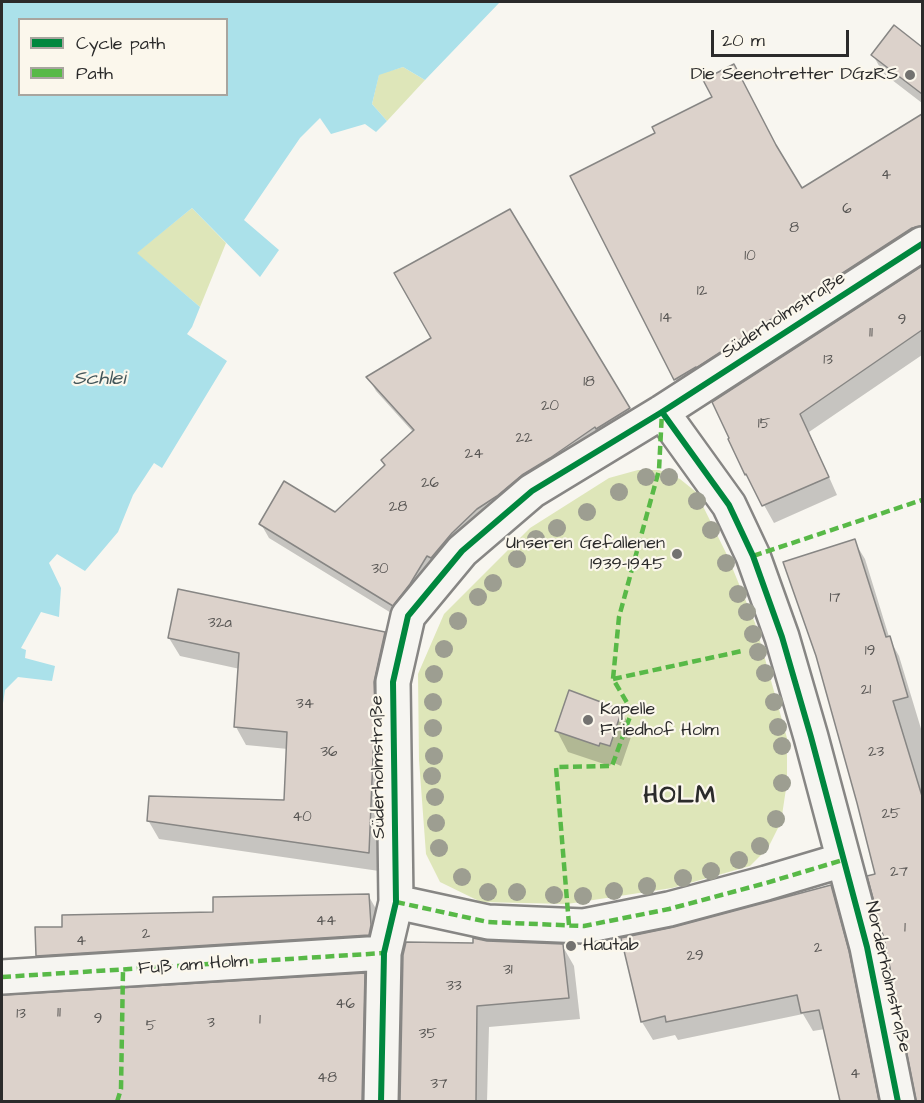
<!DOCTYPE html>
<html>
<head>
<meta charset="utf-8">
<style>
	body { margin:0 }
	#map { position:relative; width:924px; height:1103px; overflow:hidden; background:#f8f6f0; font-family:"Architects Daughter",sans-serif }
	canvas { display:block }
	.frame { position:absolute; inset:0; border:3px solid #2b2b2b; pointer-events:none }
	.legend { position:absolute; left:18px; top:18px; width:210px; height:78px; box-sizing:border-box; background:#fbf7ec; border:2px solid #a8a59f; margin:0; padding:8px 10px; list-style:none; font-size:18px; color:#2b2b2b }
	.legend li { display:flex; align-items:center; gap:12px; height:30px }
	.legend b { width:30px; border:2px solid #a8a59f }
	.scale { position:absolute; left:711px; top:30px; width:138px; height:27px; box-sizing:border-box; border:3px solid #2b2b2b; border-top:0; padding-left:8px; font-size:18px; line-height:21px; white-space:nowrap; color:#2b2b2b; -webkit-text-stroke:4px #fbf7ec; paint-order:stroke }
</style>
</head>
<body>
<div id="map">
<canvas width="924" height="1103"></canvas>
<div class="frame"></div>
<ul class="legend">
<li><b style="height:8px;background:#00873e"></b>Cycle path</li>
<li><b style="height:8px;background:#58b947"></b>Path</li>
</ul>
<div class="scale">20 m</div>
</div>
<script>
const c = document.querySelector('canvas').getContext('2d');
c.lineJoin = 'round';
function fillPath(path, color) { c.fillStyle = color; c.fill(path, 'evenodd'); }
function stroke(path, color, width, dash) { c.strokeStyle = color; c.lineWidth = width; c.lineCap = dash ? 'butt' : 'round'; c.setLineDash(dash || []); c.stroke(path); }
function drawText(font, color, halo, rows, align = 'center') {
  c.font = font + ' "Architects Daughter",sans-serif'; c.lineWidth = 4.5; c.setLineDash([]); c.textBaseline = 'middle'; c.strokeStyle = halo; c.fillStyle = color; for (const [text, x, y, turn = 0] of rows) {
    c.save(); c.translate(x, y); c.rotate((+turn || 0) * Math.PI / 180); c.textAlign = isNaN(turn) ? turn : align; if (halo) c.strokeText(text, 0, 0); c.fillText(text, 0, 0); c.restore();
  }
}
fillPath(new Path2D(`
	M403,67L425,80L387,121L372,104L379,74Z
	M192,208L226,243L200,307L136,253Z
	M638,470H659L680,479L696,492L727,555L755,623L787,738V782L781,822L768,848L750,866L672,888L567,904L481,902L440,882L426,854L419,760L418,674L444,614L530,528L609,478Z`), '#dee6b9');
fillPath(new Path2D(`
	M2,2H500L425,80L403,67L379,75L372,104L387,121L376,132L365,124L331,134L320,118L300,138L244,220L279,250L260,277L192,208L137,253L200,307L192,327L187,334L227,361L162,468L154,463L133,495L118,532L85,571L57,554L49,563L61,588L59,617L41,612L21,648L26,650L25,658L55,666L52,681L18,677L5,690L2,710ZM20,20H226V94H20Z`), '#abe1ea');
fillPath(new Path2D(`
	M894,27L922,49V103L883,73L873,55Z
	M922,116V245L685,397L572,177L782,158L802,190Z
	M510,211L637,422L401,619L269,538L261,524L336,514L386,466L413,432L376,391L368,377L433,338Z
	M922,268V355L809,432L837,495L774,523L764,505L714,402Z
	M854,541L865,559L890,640L899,656L922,732V1102H918L877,875Z
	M384,633L395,651L384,697L379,871L159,839L148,820L286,802L288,749L246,745L236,727L240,669L180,656L169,638Z
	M621,711L633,731L621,766L612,762L610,766L568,752L557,731Z
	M830,886L841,905L885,1102H841L825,1029L813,1031L803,1014L678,1040L675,1035L653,1040L642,1022L674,929Z
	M368,895L379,914L382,945L48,975L37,956L64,928L215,913Z
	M487,942L562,945L574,966L580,1019L489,1027L487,1102H401L404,956Z
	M364,975L376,995L374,1102H2V997Z`), '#0003');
const building = new Path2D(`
	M894,25L922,47V94L871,55Z
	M734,64L776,145L802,188L922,114V226L912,228L696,368V367L674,380L570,176L655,133L652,127L712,97L703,80Z
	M510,209L630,408L596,429L595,427L550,458L522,475L497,496L477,509L452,533L431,558L427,556L410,584L393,606L259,524L284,481L335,512L385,465L381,460L414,430L366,377L431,338L394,273Z
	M922,266V330L800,414L829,477L762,506L746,474L745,475L728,439L729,438L712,402Z
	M855,539L886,637L890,636L908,697L893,701L922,796V1101H916L885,943L867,876L875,874L857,803L816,656L783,562Z
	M178,589L385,632L374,682L375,708L369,853L147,821L149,796L284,800L287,732L234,727L239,653L168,638Z
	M569,690L622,710L610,746L600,743L599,746L555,731Z
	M831,885L849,951L879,1101H840L819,1010L801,1013L797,995L666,1022L665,1016L641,1022L621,938L674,927Z
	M369,894L371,925L369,935L36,956L35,927H62V915L213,912V897Z
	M473,938L487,941L563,944L569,998L477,1006L476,1101H400L403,955L406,942L473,943Z
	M365,973L362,1101H2V995Z`);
fillPath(building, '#dcd2cb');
stroke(building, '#878684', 1.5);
const minor = new Path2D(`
	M662,412L729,505L753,556L782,637L811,737L867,947L898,1102
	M396,902L488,922L584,926L669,909L766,883L843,860
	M2,977L384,953
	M381,1102L384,953L396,902L393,682L408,616L462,551L532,491L662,412L922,244`);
stroke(minor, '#878684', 38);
stroke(minor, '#f6f5f1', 33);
stroke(new Path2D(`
	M753,556L922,500
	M613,679L742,651
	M396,902L488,922L584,926L669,909L766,883L843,860
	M569,925L556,767L612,766L632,711L613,679L619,617L659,470L662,412
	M2,977L384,953
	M117,1102L121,1089L123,970`), '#58b947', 4.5, [9, 4.5]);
stroke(new Path2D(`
	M662,412L729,505L753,556L782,637L811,737L867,947L898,1102
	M381,1102L384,953L396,902L393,682L408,616L462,551L532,491L662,412L922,244`), '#00873e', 6);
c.fillStyle = '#9d9e91';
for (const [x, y] of [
	[646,477],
	[669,477],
	[619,492],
	[697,501],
	[587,512],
	[557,528],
	[711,530],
	[536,539],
	[517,559],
	[726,563],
	[493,583],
	[738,594],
	[478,597],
	[747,612],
	[458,621],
	[753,634],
	[444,649],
	[758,652],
	[765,673],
	[434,674],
	[433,702],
	[774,702],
	[778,727],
	[433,728],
	[782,746],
	[434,756],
	[432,776],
	[782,783],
	[435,797],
	[776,819],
	[436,823],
	[760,846],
	[439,848],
	[739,860],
	[711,871],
	[462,877],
	[683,878],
	[647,886],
	[614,891],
	[488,892],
	[517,892],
	[554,895],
	[583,896]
]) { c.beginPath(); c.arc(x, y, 9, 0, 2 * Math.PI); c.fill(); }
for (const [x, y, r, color] of [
	[910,75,6,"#737270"],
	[677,554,6,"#737270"],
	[588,720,6,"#737270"],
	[571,946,6,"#737270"]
]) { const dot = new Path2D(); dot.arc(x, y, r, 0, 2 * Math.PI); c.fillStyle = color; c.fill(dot); stroke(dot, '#fbf7ec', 2); }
drawText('15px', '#575553', null, [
	["4",886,176],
	["6",847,210],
	["8",794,229],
	["10",750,257],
	["12",702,292],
	["14",666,319],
	["9",902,321],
	["11",871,334],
	["13",828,361],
	["18",589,383],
	["20",550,407],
	["15",764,425],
	["22",524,439],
	["24",474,455],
	["26",430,484],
	["28",398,508],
	["30",380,570],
	["17",835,599],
	["32a",220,624],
	["19",870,652],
	["21",866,691],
	["34",305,705],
	["36",329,753],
	["23",876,753],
	["25",891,815],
	["40",302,818],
	["27",899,873],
	["44",326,922],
	["1",905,929],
	["2",146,935],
	["4",81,942],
	["2",818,949],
	["29",695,957],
	["31",508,971],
	["33",454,987],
	["46",345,1005],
	["11",59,1014],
	["13",21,1015],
	["9",98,1020],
	["1",260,1021],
	["3",211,1024],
	["5",151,1027],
	["35",428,1035],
	["4",855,1075],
	["48",327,1079],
	["37",439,1085]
]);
drawText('18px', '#2b2b2b', '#fbf7ec', [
	["Die Seenotretter DGzRS",898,75],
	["Unseren Gefallenen",665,544],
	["1939-1945",665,565],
	["Kapelle",600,710,"left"],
	["Friedhof Holm",600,731,"left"],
	["Hautab",583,946,"left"]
], 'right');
drawText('18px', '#2b2b2b', '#fbf7ec', [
	["Süderholmstraße",784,316,-33],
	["Süderholmstraße",379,767,-91],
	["Fuß am Holm",193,966,-4],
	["Norderholmstraße",887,977,77]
]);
drawText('italic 20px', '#43565a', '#fbf7ec', [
	["Schlei",99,380]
]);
c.letterSpacing = '1.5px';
drawText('bold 24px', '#2b2b2b', '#fbf7ec', [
	["HOLM",680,797]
]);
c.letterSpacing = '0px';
</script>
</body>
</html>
